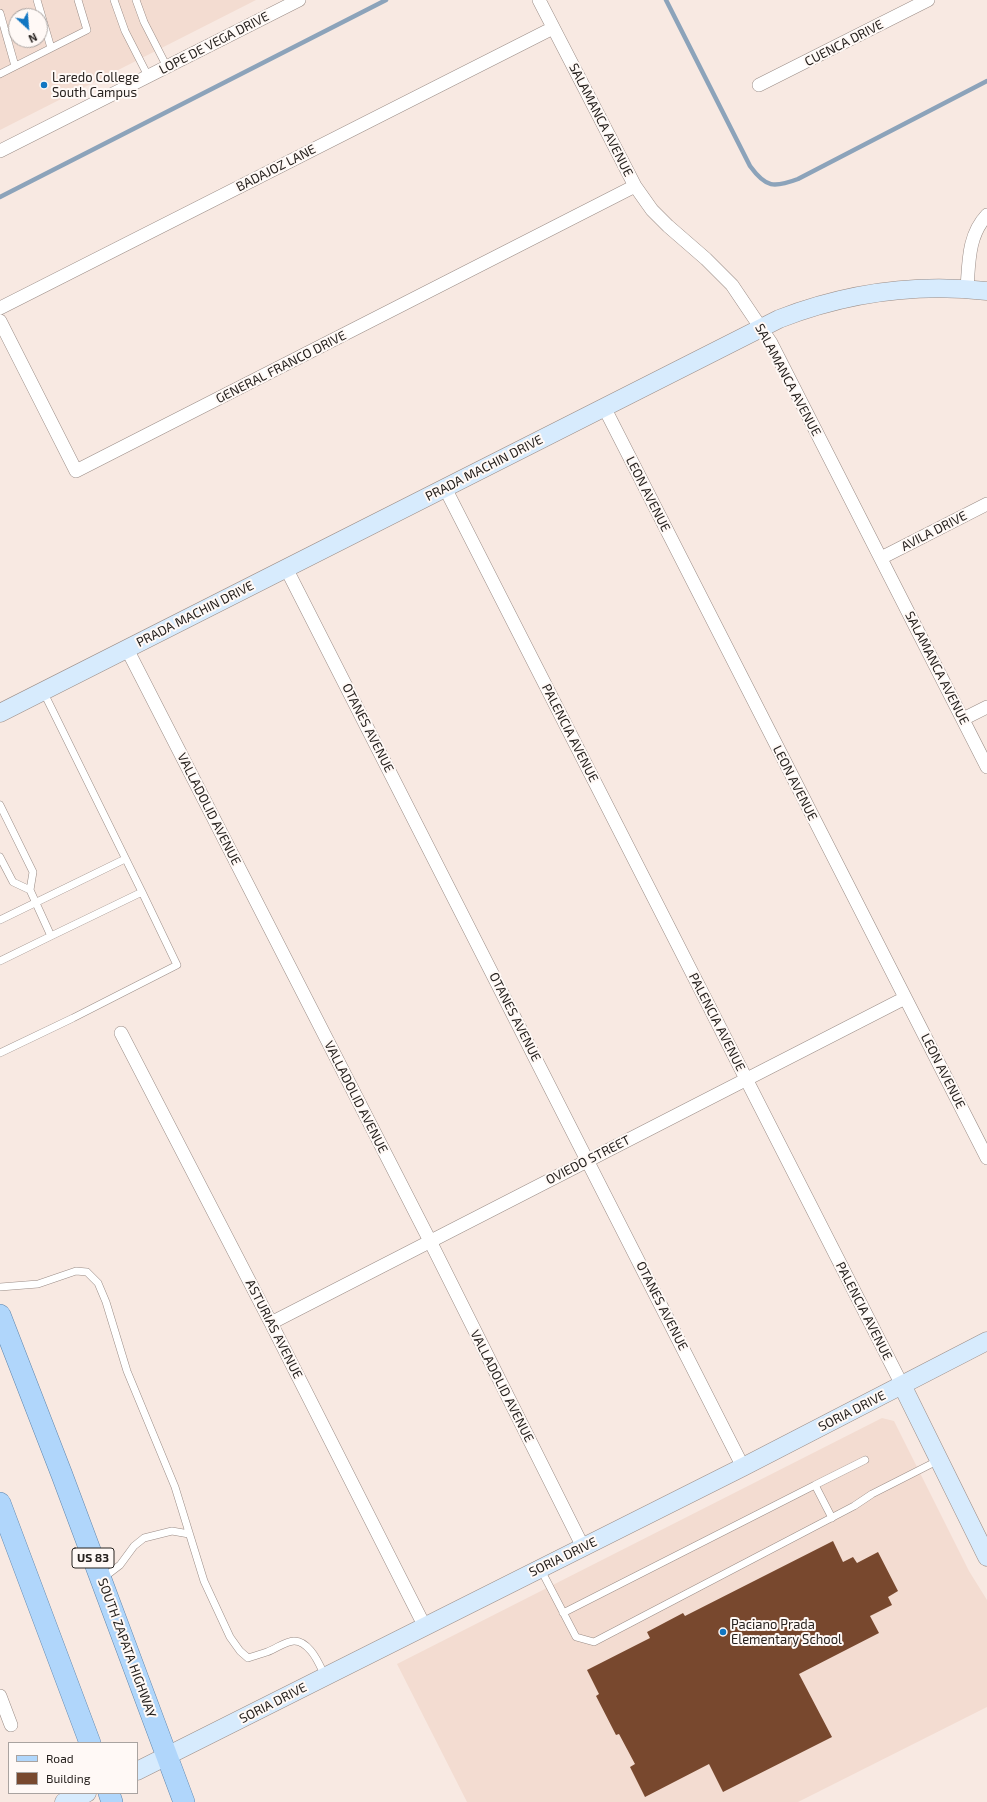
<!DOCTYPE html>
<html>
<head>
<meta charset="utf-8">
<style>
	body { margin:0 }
	#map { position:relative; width:987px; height:1802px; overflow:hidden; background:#f8e9e2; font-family:"Exo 2",sans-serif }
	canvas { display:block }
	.legend { position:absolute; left:8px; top:1742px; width:130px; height:52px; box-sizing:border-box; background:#fff9f6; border:1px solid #a9a3a0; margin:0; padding:5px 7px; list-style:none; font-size:12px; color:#27221f }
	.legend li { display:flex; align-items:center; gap:8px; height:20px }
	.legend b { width:20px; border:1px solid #a9a3a0 }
	.north { position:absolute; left:8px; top:8px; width:40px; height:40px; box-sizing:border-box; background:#fff9f6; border:1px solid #a9a3a0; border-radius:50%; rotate:154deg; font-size:11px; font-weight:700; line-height:16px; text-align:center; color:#27221f }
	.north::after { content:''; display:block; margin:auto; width:14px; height:18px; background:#1176c2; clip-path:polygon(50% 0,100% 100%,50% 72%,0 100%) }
</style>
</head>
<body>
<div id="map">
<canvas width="987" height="1802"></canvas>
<ul class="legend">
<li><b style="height:5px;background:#b0d6fb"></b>Road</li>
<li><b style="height:11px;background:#78482e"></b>Building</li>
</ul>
<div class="north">N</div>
</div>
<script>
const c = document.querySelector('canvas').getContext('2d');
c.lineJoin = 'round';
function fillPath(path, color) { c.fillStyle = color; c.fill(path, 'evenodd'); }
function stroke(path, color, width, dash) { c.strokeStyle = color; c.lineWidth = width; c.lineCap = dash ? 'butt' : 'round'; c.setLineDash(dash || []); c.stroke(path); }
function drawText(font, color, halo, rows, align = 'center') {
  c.font = font + ' "Exo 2",sans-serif'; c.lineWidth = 4; c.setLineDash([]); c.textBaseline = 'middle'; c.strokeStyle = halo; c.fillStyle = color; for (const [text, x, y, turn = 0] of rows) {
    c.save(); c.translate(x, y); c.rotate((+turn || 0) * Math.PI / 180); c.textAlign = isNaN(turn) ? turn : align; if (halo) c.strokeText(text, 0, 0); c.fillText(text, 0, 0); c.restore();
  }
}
fillPath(new Path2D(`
	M0,0H256L0,130ZM16,16H40V40H16Z
	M882,1418L894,1421L969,1571L987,1600V1707L798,1802H467L397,1664Z`), '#f3dcd1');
stroke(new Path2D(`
	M666,0L750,166C766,188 774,188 798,179L987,81
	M0,197L386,0`), '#8ca3ba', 4.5);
fillPath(new Path2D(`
	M833,1541L843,1562L853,1557L857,1563L878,1552L898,1591L888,1597L892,1605L870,1616L879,1633L799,1674L832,1737L723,1792L709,1764L645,1797L630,1767L635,1764L619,1734L616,1735L596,1696L599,1694L587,1670L650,1638L647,1632L683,1613L685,1616Z`), '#78482e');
const lane = new Path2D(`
	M37,0L51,48
	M114,0L125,31L148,76
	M136,0L144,22L167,67
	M0,13L15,66
	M0,74L87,30L78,0
	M43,691L142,892L51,936
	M0,805L33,872L30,890L51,936L0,961
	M0,857L13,882L30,890
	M0,920L125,859
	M0,1053L73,1018L177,965L142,892
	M0,1287L38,1284L76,1271L87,1272L98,1283L106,1302L127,1371L175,1487L204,1581L230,1637L240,1651L248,1658C254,1656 261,1654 267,1652C283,1646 295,1631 311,1651C317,1658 321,1668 325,1676
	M815,1485L865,1460
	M540,1568L576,1637L594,1642L854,1506L872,1494L939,1460
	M103,1578L120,1565L134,1546L144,1538L172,1531L189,1534
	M563,1613L815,1485L832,1518`);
const street = new Path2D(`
	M539,0L635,186L652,210L668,226L706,259L732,285L771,343L987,767
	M759,85L928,0
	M0,151L299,0
	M967,288C969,262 968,235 987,215
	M0,308L553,28
	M0,321L76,471L635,186
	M604,407L987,1158
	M445,488L902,1385
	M881,558L987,504
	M286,568L743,1467
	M127,649L430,1241L583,1547
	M963,719L987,707
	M121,1033L271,1323L425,1627
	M271,1323L905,998
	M0,1696L11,1725`);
const secondary = new Path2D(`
	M0,713L779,319C846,293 915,283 987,291
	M902,1385L987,1557
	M137,1771L743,1467L987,1341
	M64,1802L87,1793`);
const primary = new Path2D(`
	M0,1315L62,1475L184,1802
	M0,1503L90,1743
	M109,1793L112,1802`);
stroke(lane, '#9a8c86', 8);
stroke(street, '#9a8c86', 14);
stroke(secondary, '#9a8c86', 19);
stroke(primary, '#5e85ac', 22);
stroke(lane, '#fff', 7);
stroke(street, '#fff', 13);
stroke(secondary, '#d7ebfd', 18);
stroke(primary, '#b0d6fb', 21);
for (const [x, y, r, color] of [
	[44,85,4,"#1176c2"],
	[723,1632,4,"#1176c2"]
]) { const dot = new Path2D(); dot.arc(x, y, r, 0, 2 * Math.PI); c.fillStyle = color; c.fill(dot); stroke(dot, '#fff9f6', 1.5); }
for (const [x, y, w] of [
	[93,1558,42]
]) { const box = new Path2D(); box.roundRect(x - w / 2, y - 10, w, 20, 3); c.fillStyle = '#fff9f6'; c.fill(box); stroke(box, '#27221f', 1); }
drawText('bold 12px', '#27221f', null, [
	["US 83",93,1558]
]);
drawText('13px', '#27221f', '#fff9f6', [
	["LOPE DE VEGA DRIVE",214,43,-27],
	["CUENCA DRIVE",844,43,-27],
	["SALAMANCA AVENUE",601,120,63],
	["BADAJOZ LANE",276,168,-27],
	["GENERAL FRANCO DRIVE",281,367,-27],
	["SALAMANCA AVENUE",788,380,62],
	["PRADA MACHIN DRIVE",484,468,-27],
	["LEON AVENUE",648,494,63],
	["AVILA DRIVE",934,531,-27],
	["PRADA MACHIN DRIVE",195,614,-27],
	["SALAMANCA AVENUE",937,668,63],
	["OTANES AVENUE",368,728,63],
	["PALENCIA AVENUE",570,733,63],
	["LEON AVENUE",795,783,63],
	["VALLADOLID AVENUE",209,809,63],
	["OTANES AVENUE",515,1017,63],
	["PALENCIA AVENUE",717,1022,63],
	["LEON AVENUE",943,1071,63],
	["VALLADOLID AVENUE",356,1097,63],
	["OVIEDO STREET",588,1160,-27],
	["OTANES AVENUE",662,1306,63],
	["PALENCIA AVENUE",864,1311,63],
	["ASTURIAS AVENUE",274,1329,63],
	["VALLADOLID AVENUE",502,1386,63],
	["SORIA DRIVE",852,1411,-27],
	["SORIA DRIVE",563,1557,-26],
	["SOUTH ZAPATA HIGHWAY",127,1648,70],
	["SORIA DRIVE",273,1703,-27]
]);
drawText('13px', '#27221f', '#fff9f6', [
	["Laredo College",52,78],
	["South Campus",52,93],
	["Paciano Prada",731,1625],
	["Elementary School",731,1640]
], 'left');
</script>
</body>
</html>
